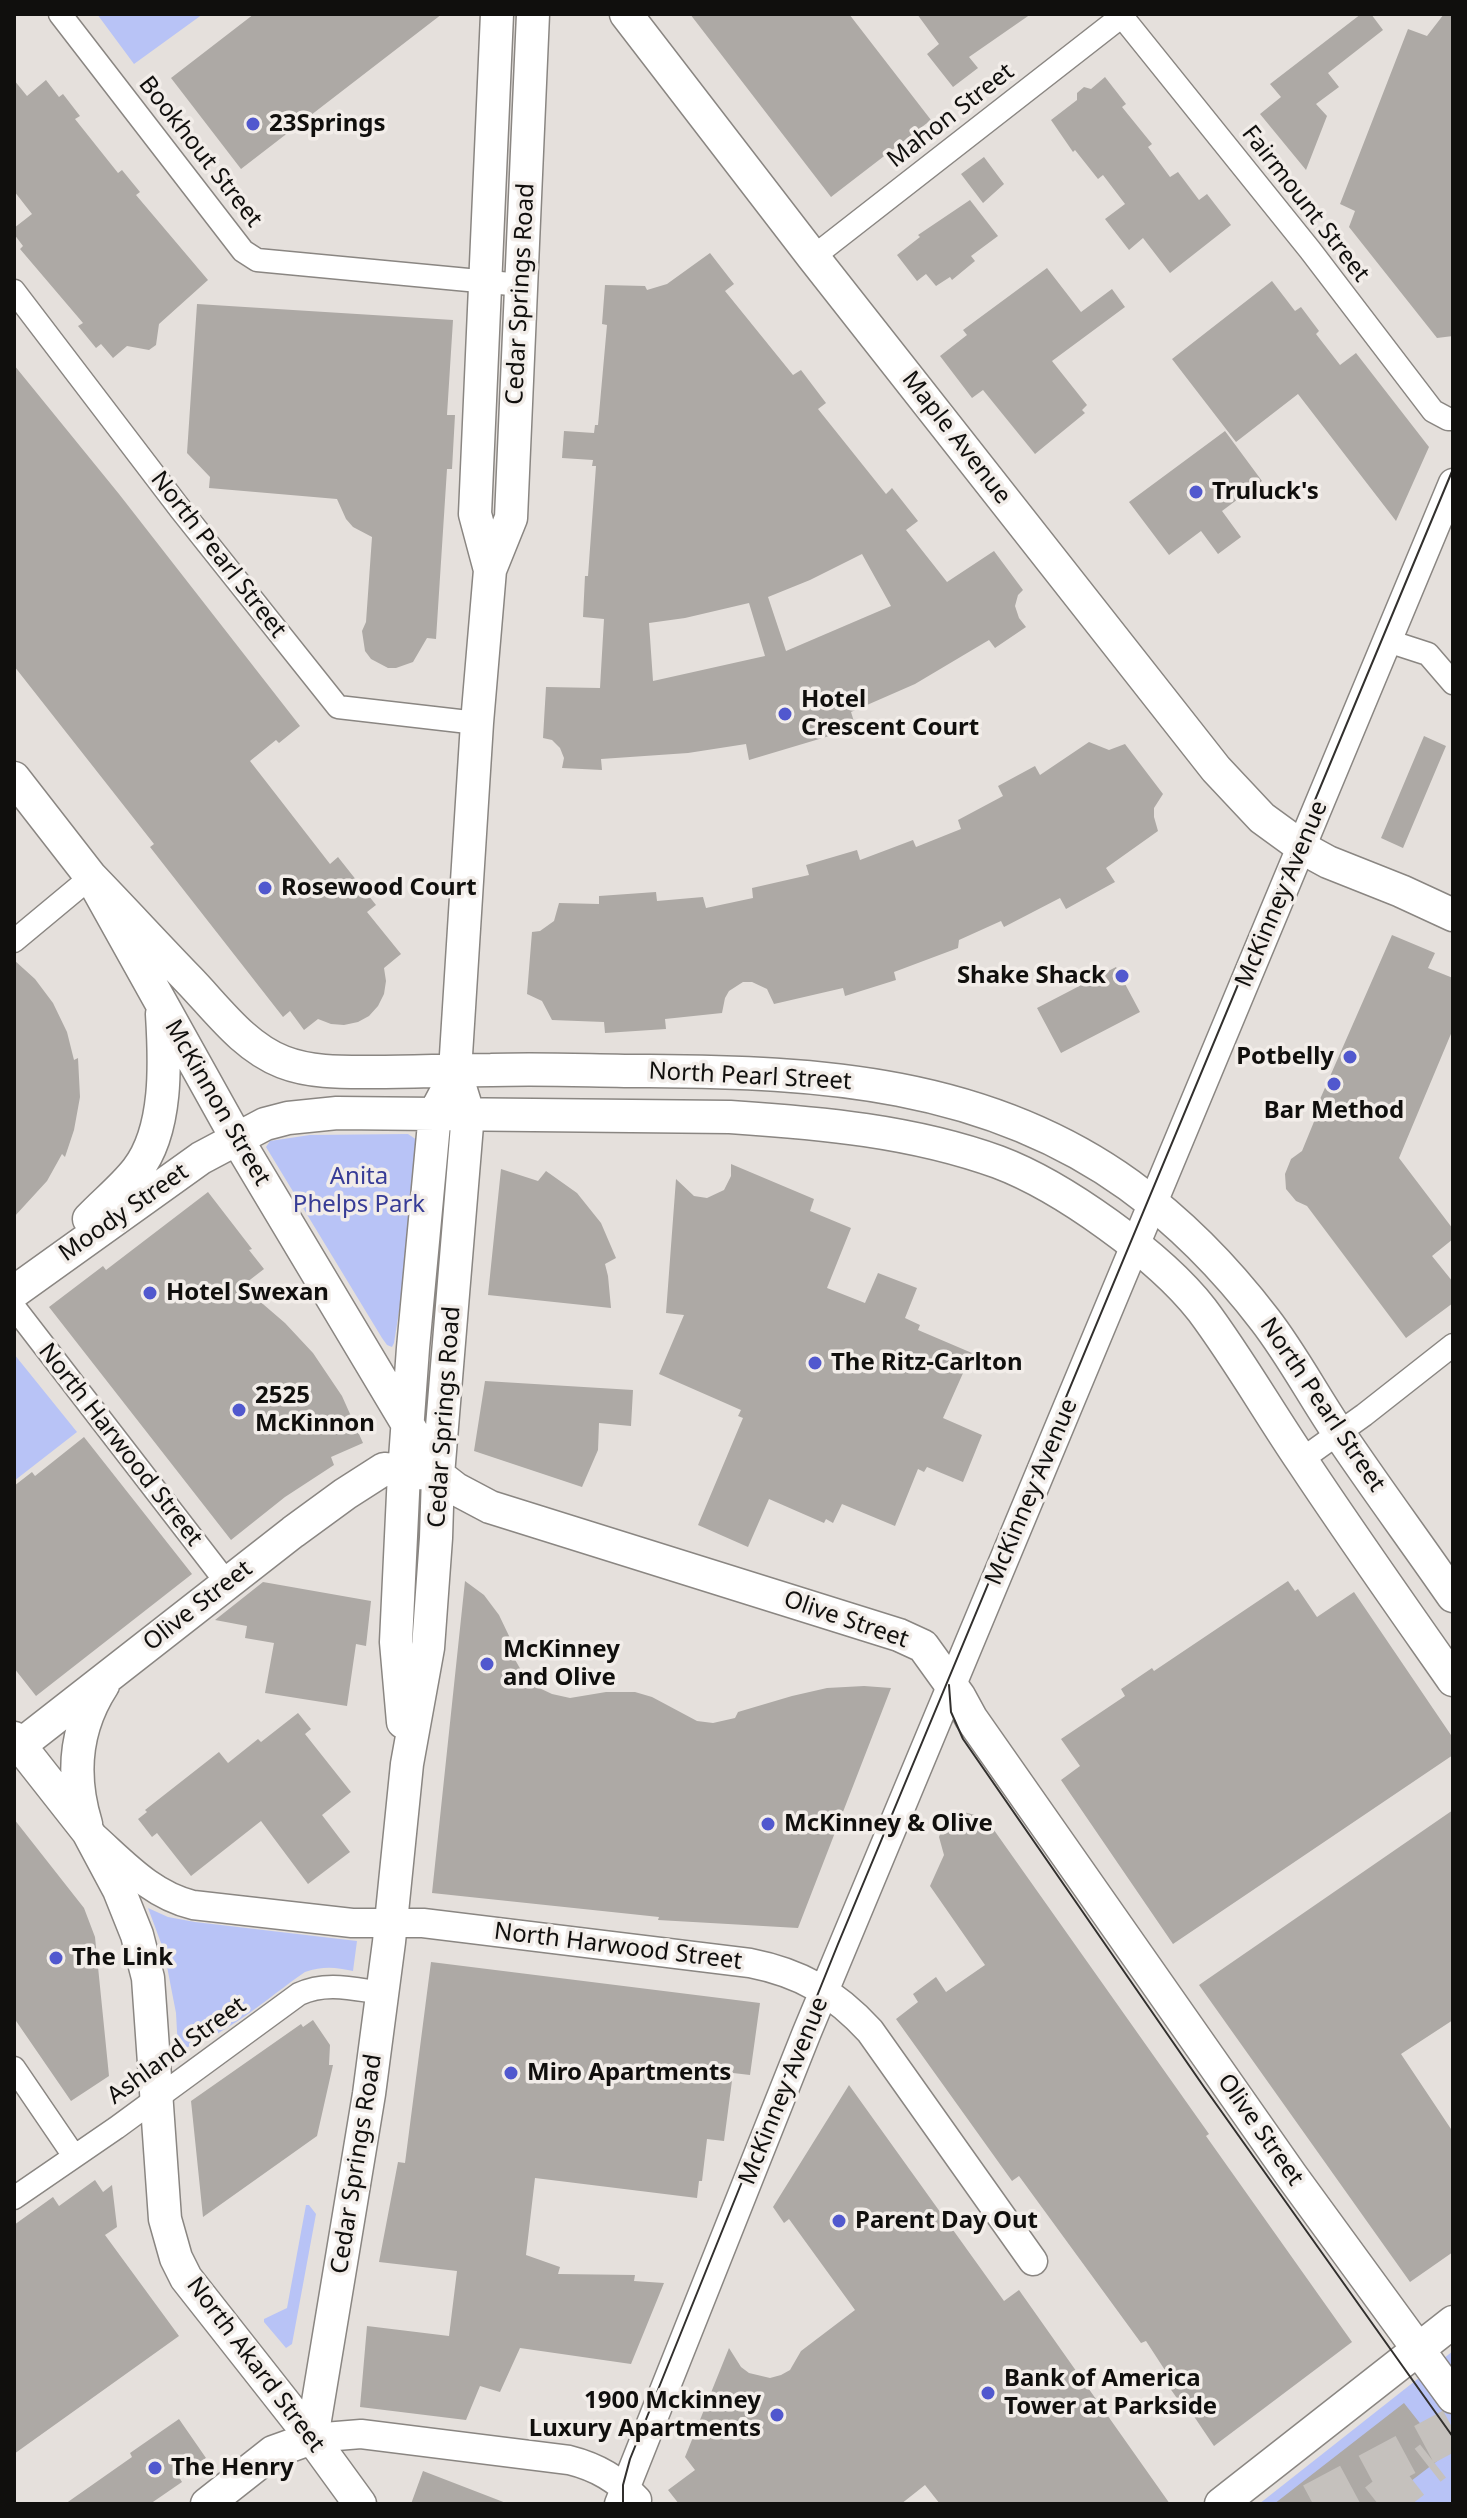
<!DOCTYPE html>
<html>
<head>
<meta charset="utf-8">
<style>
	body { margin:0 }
	#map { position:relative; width:1467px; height:2518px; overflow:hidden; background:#e5e0dc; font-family:"Noto Sans",sans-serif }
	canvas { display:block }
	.frame { position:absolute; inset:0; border:16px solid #100f0d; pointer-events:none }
</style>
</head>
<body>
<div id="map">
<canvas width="1467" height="2518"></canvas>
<div class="frame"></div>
</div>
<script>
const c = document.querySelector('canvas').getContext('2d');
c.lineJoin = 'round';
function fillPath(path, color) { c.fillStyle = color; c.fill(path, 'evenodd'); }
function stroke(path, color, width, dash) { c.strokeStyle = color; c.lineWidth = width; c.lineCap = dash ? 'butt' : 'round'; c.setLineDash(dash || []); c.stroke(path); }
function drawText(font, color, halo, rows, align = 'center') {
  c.font = font + ' "Noto Sans",sans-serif'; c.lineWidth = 7; c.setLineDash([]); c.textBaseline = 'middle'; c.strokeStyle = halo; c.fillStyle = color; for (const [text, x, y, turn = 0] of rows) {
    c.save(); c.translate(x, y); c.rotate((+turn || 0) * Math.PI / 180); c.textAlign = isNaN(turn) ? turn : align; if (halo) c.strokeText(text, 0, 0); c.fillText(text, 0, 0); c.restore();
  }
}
fillPath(new Path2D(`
	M97,14H203L134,64Z
	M408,1134L417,1140L414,1217L394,1343L392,1347L387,1345L382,1338L266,1147L270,1141L310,1135Z
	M14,1354L77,1432L14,1481Z
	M148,1908L168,1917L195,1922L357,1941L353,1971C335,1967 323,1966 305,1972C267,1998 223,2039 178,2050L176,2013L164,1951Z
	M306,2205H309L316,2214L292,2344L286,2348L264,2322V2319L287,2308Z
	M1453,2351V2504H1259Z`), '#b8c3f6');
fillPath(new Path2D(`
	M254,14H442L241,169L171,78Z
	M690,14H849L931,120L831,197Z
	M917,14H1031L969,57L978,68L953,87L927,54L939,44Z
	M1361,14H1371L1383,30L1328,73L1339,87L1316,104L1327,116L1306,170L1260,114L1281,97L1270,84Z
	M1444,14H1453V336L1437,338L1349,227L1355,211L1340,204L1408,29L1427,36Z
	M1105,77L1126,104L1122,107L1152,144L1148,147L1170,177L1178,172L1199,200L1207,194L1231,225L1170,273L1143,238L1129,250L1105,219L1125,204L1103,175L1098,179L1075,150L1073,152L1051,120L1077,100V93L1084,87L1091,89Z
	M14,80L27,96L46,80L59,97L63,94L80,116L75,119L118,173L122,170L140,192L136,195L208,280L159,324L156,345L149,350L127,346L113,358L101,344L96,348L78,326L83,323L20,249L23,246L14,234V228L32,214L14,191Z
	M984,157L1004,184L983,203L961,174Z
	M970,200L998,236L971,256L975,261L952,280L950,277L936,286L926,274L917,281L897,255L920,237L918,235Z
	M710,253L734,284L725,291L793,375L801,370L826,403L818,409L886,494L892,488L918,521L906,530L947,582L994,551L1023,590L1018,595L1015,606L1019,618L1026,627L995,648L989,640L915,684L851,712L856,728L749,760L746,744L688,753L601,759L602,770L562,768L564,758L560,748L552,740L543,738L546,687L600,688L604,619L583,617L585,576H588L596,466H592L593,460L562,458L564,431L594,433L595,425H598L607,325L602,324L605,285L645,286L647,290L667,284ZM862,554L891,606L786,651L768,597L810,580ZM749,603L765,656L653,681L649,623L685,618Z
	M1047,268L1081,312L1112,289L1125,307L1052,361L1087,405L1082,410L1085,413L1035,454L983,390L972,398L940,356L967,335L963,330Z
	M1272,281L1295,311L1301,307L1319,331L1316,334L1340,365L1356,353L1429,447L1396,521L1298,394L1236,442L1172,359Z
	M197,304L453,320L447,415H455L452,469H447L436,639L427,638L413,662L396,668H388L371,659L365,651L362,631L366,622L372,537L353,527L346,519L337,499L209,488L210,477L187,453Z
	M14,365L119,494L300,726L279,743L276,740L250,761L330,864L338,857L376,905L367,912L401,954L384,968L386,981L384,994L378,1006L369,1016L358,1022L344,1025L331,1024L318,1019L304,1030L290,1011L283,1017L150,847L154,844L14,666Z
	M1225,431L1262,481L1222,511L1241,537L1218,554L1201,531L1169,555L1129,502Z
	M1424,736L1446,746L1403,848L1381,838Z
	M1089,742L1109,750L1125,744L1163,794L1154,808V817L1158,831L1106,868L1115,882L1066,909L1060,898L1004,927L1001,921L959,940L958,948L894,972L896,980L845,996L843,988L774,1004L767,989L752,982H743L729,991L725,998L722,1013L665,1019L666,1029L605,1033L604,1022L552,1020L542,1001L527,994L532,932L540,931L554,921L559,903L599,904V896L656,892L657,901L703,897L706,908L753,898L752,888L809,875L806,865L857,850L860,860L913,840L916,847L961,829L958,820L1003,796L998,786L1035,766L1040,775Z
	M1392,935L1435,953L1428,968L1453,978V1029L1399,1158L1453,1229V1239L1432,1256L1453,1282V1303L1406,1338L1307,1206L1296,1201L1286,1189L1285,1174L1291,1159L1302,1151L1320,1107L1317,1106Z
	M14,960L35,979L53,1003L67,1032L74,1060L78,1058L80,1097L74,1130L65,1157L62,1154L47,1181L14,1217Z
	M1116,967L1140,1012L1061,1053L1037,1008Z
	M731,1164L814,1199L810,1211L851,1228L827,1288L865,1303L878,1273L917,1288L905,1318L920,1325L918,1330L972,1353L943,1418L982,1435L963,1482L927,1467L924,1472L918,1469L895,1526L842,1504L833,1523L826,1519L824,1523L769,1499L748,1547L698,1525L743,1418L738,1416L741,1410L659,1374L684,1315L666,1313L676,1179L694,1196L707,1198L724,1190L731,1176Z
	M501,1169L538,1181L546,1171L577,1193L601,1223L616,1258L605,1264L608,1276L611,1308L488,1295Z
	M208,1192L252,1249L249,1250L264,1269L242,1286L285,1323L313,1353L342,1396L363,1443L331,1457L334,1465L285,1497L231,1540L49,1307L103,1266L106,1270Z
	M485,1381L633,1390L631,1426L599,1423L598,1450L582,1487L474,1451Z
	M84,1437L192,1574L36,1696L14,1668V1486L32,1472L35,1476Z
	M465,1581L484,1595L499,1615L510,1638L513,1656L522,1672L535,1686L552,1694L570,1698L606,1692H635L652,1697L697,1721L713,1723L735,1718L738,1712L792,1696L827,1688L864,1686L891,1688L798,1928L658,1920L659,1917L432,1893Z
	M1288,1581L1295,1591L1298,1589L1317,1617L1354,1592L1453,1738V1755L1173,1944L1061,1780L1080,1766L1061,1739L1125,1696L1121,1689L1152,1668L1154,1671Z
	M263,1582L371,1601L366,1646L356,1644L347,1706L265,1693L274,1643L245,1638L247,1626L215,1620Z
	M298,1713L311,1729L305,1734L351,1792L322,1815L350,1852L308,1884L261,1821L191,1876L157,1833L152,1837L138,1819L147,1812L145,1810L219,1752L228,1763L258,1739L261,1742Z
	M1453,1810V2020L1401,2054L1453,2132V2252L1410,2282L1199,1985Z
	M964,1812L982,1817L989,1823L1209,2134L1206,2136L1352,2342L1214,2446L1191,2412L1188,2414L1167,2384L1172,2381L1146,2341L1141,2343L1019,2176L1012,2181L896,2019L918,2002L913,1994L936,1977L946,1992L985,1965L930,1886L944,1855L939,1837L942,1828L947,1820Z
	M14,1819L84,1908L95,1937L109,2076L71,2101L14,2018Z
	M431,1962L760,2003L750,2075L733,2073L724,2141L707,2139L702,2181H699L697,2198L535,2178L526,2255L560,2267L558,2274L635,2275L634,2281L664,2283L631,2364L520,2348L500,2392L480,2386L466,2420L360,2407L367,2326L449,2336L457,2271L379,2262L398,2162L405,2163Z
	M313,2020L330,2045L329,2065H333L317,2136L203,2217L191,2101L301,2024L303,2027Z
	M849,2085L1004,2301L1019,2290L1170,2504H940L925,2485L901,2504H679L668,2490L695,2470L685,2457L729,2348L741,2367L749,2373L770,2378L781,2375L790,2370L801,2351L855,2310L789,2219L784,2223L773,2207Z
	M95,2180L103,2192L112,2185L117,2227L105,2235L179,2336L14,2454V2225L53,2197L59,2206Z
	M1404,2403L1445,2455L1381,2504H1274Z
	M179,2419L206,2458L179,2477L182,2482L150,2504H65L132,2457L130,2453Z
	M423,2471L506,2503L505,2504H411Z`), '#ada9a5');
stroke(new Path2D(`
	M1313,2504L1453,2429
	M1378,2504L1433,2461`), '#c5c1bd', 42, [42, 21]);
const minor = new Path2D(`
	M60,14L243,251L257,260L521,285
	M1120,14L1310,250L1433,411L1448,419H1453
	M813,257L1122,16
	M14,291L181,510L338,707L477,723
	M1388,641L1428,654L1453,683
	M14,941L91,877
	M14,1307L227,1583
	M1301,1460L1364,1415L1453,1345
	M14,2068L74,2156
	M14,2198L116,2128L299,1994C326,1981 354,1989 383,1993`);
const tertiary = new Path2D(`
	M95,1838C125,1865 152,1895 193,1905L352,1923H423L750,1963C801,1973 835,1993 870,2031L1033,2261
	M312,2438L361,2434L569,2460C597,2467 618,2479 637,2500
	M619,2504L807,2032L1453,483`);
const secondary = new Path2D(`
	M626,14L813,257L1216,769L1262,818L1306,850L1328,862L1401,891L1453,915
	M490,570L475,514L497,14
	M14,778L91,877L237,1139L438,1475
	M91,877C124,911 156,946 189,980C217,1009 244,1047 283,1062C311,1073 344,1072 374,1072C413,1072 452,1070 491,1070C543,1068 597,1071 649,1071C819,1072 986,1082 1129,1185C1180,1222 1226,1269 1265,1320C1292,1355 1313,1395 1338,1432C1375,1487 1415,1541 1453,1596
	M89,1219C104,1203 123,1188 137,1170C168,1130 165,1062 162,1014
	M14,1292L201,1158L265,1124L288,1118L337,1113L730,1117C821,1123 912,1131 998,1162C1062,1186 1160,1256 1202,1310C1238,1358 1268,1411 1302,1461C1351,1535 1402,1607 1453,1680
	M403,1722L396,1642L404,1473L413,1348L435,1113L444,1096
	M14,1738L88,1832L119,1890L137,1935L148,1978L165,2219L176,2258L186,2278L312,2438L360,2504
	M14,1750L293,1532L345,1494L384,1469L438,1475L456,1489L490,1507L899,1635L923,1646L959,1696L971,1718L1291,2175L1453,2397
	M86,1824C71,1775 75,1728 103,1685
	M312,2438L369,2094L389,1942L407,1764L428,1648L436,1538L438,1475L468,1113L455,1071L477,723L490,570L511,518L533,14
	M207,2504L273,2452L312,2438
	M1221,2504L1453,2322`);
stroke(minor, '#8a8682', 25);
stroke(tertiary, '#8a8682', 31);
stroke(secondary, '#8a8682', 35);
stroke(minor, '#fff', 22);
stroke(tertiary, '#fff', 28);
stroke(secondary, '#fff', 32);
stroke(new Path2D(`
	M949,1685L951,1712L963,1739L1204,2087L1453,2437
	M623,2504V2485L630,2459L838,1944L1453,469`), '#32302e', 2);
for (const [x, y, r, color] of [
	[253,124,8,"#5158ce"],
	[1196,492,8,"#5158ce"],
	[785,714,8,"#5158ce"],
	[265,888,8,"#5158ce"],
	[1122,976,8,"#5158ce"],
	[1350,1057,8,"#5158ce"],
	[1334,1084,8,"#5158ce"],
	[150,1293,8,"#5158ce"],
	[815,1363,8,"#5158ce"],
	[239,1410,8,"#5158ce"],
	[487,1664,8,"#5158ce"],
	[768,1824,8,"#5158ce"],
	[56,1958,8,"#5158ce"],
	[511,2073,8,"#5158ce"],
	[839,2221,8,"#5158ce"],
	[988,2393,8,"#5158ce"],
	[777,2415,8,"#5158ce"],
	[155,2468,8,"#5158ce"]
]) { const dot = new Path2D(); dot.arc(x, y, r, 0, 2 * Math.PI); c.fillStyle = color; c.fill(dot); stroke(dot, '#f2ede9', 3); }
drawText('24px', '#100f0d', '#f2ede9', [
	["Mahon Street",951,116,-38],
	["Bookhout Street",200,152,52],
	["Fairmount Street",1305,204,52],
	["Cedar Springs Road",521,294,-87],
	["Maple Avenue",956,438,52],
	["North Pearl Street",218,555,52],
	["McKinney Avenue",1282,894,-67],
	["North Pearl Street",750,1077,3],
	["McKinnon Street",217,1103,60],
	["Moody Street",124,1213,-35],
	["North Pearl Street",1322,1405,56],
	["Cedar Springs Road",445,1417,-86],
	["North Harwood Street",120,1445,52],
	["McKinney Avenue",1032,1492,-67],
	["Olive Street",198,1606,-38],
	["Olive Street",846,1620,19],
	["North Harwood Street",618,1947,7],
	["Ashland Street",177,2051,-36],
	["McKinney Avenue",784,2091,-68],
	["Olive Street",1260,2130,55],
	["Cedar Springs Road",357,2164,-81],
	["North Akard Street",255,2365,53]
]);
drawText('bold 24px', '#100f0d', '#f2ede9', [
	["23Springs",269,124],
	["Truluck's",1212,492],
	["Hotel",801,700],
	["Crescent Court",801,728],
	["Rosewood Court",281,888],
	["Shake Shack",1106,976,"right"],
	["Potbelly",1334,1057,"right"],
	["Bar Method",1334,1111,"center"],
	["Hotel Swexan",166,1293],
	["The Ritz-Carlton",831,1363],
	["2525",255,1396],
	["McKinnon",255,1424],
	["McKinney",503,1650],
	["and Olive",503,1678],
	["McKinney & Olive",784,1824],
	["The Link",72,1958],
	["Miro Apartments",527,2073],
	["Parent Day Out",855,2221],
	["Bank of America",1004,2379],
	["Tower at Parkside",1004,2407],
	["1900 Mckinney",761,2401,"right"],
	["Luxury Apartments",761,2429,"right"],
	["The Henry",171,2468]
], 'left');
drawText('24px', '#373c96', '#f2ede9', [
	["Anita",359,1177],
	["Phelps Park",359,1205]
]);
</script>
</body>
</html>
